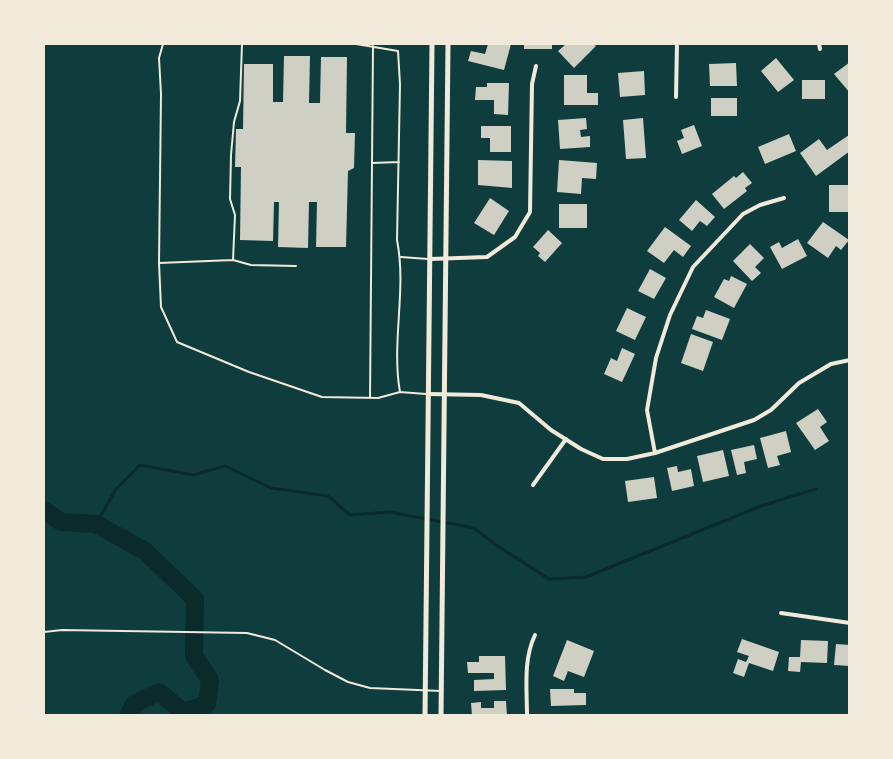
<!DOCTYPE html>
<html>
<head>
<meta charset="utf-8">
<style>
	body { margin:0 }
	#map { position:relative; width:893px; height:759px; overflow:hidden; background:#0f3d3e; font-family:"Varela Round",sans-serif }
	canvas { display:block }
	.frame { position:absolute; inset:0; border:45px solid #f1e9da; pointer-events:none }
</style>
</head>
<body>
<div id="map">
<canvas width="893" height="759"></canvas>
<div class="frame"></div>
</div>
<script>
const c = document.querySelector('canvas').getContext('2d');
c.lineJoin = 'round';
function stroke(path, color, width, dash) { c.strokeStyle = color; c.lineWidth = width; c.lineCap = dash ? 'butt' : 'round'; c.setLineDash(dash || []); c.stroke(path); }
function fillPath(path, color) { c.fillStyle = color; c.fill(path, 'evenodd'); }
stroke(new Path2D(`
	M96,524L116,489L140,465L193,475L225,466L271,488L328,496L350,515L390,512L474,528L496,545L549,579L586,577L761,506L816,489`), '#0a2a2b', 3);
stroke(new Path2D(`
	M44,510L61,522L96,524L145,551L195,599L194,656L210,680L207,704L183,712L159,692L134,704L128,716`), '#0a2a2b', 18);
fillPath(new Path2D(`
	M488,44H511L504,70L468,61L471,51L485,54Z
	M524,44H552V49H524Z
	M566,44H593L596,46L574,68L558,51Z
	M284,56H310L309,103H320L321,57H347L346,133H355L354,168L348,171L346,247H316L317,202H309L308,248L278,247L279,202H274L273,241L240,240L241,167H235L236,129H243L244,64H273V102H283Z
	M776,58L794,80L778,92L761,71Z
	M850,62V93L834,74Z
	M736,63L737,86H710L709,64Z
	M644,71L645,95L620,97L618,73Z
	M564,75H587V93H598V105H564Z
	M802,80H825V99H802Z
	M487,83H509L508,115L494,114V100H475L476,87H487Z
	M711,98H737V116H711Z
	M586,118L587,129L580,130L581,137L590,136V147L560,149L558,120Z
	M643,118L646,158L626,159L623,120Z
	M694,125L702,146L682,154L677,141L684,138L681,130Z
	M481,126H511V152H490V138H481Z
	M789,134L796,151L765,164L758,147Z
	M849,135L850,151L816,176L800,153L819,139L827,150Z
	M478,160L512,161V188L478,185Z
	M559,160L597,163L596,179L582,178L581,194L557,192Z
	M743,172L752,183L745,188L747,191L724,209L712,194L734,176L736,178Z
	M829,185H850V212H829Z
	M490,198L509,211L494,235L474,223Z
	M696,200L715,217L707,226L700,221L692,231L679,220Z
	M559,204H587V228H559Z
	M823,222L849,240L841,250L836,246L828,258L807,243Z
	M665,227L691,246L683,257L674,250L664,263L647,251Z
	M548,230L562,243L545,262L538,256L540,253L533,247Z
	M798,239L807,256L782,269L770,247L779,242L782,248Z
	M750,244L764,258L755,267L761,273L752,281L733,261Z
	M650,269L666,278L654,299L638,291Z
	M731,276L747,284L734,308L714,297L724,279L729,281Z
	M627,308L646,317L635,340L616,331Z
	M706,310L730,319L722,340L692,329L697,316L703,318Z
	M691,334L713,342L703,371L681,363Z
	M622,348L635,354L622,382L604,374L611,358L617,361Z
	M818,409L827,422L820,427L829,441L815,450L796,423Z
	M786,431L791,452L777,456L780,465L768,468L760,438Z
	M754,445L757,459L744,462L746,473L737,475L731,450Z
	M723,450L729,476L703,482L697,456Z
	M677,466L678,472L691,469L694,486L672,491L667,468Z
	M654,477L657,498L628,502L625,481Z
	M742,639L779,652L773,671L749,663L744,677L733,673L738,659L746,662L749,656L737,652Z
	M567,640L594,651L584,677L568,671L564,681L553,676Z
	M801,640L828,641L827,663L801,662L800,672L788,671L789,657H800Z
	M836,644L850,645V666L834,665Z
	M479,656H505L506,690L474,691V680L494,679V673H468L467,662H479Z
	M550,689H574V693H586V705L551,706Z
	M494,701H506L507,716H472L471,703L481,702V708H494Z`), '#cfcfc3');
stroke(new Path2D(`
	M163,44L159,58L161,94L159,263L161,307L177,342L249,372L322,397L378,398L400,392
	M242,44L240,101L234,122L231,155L230,199L235,215L233,260L251,265L296,266
	M356,44L398,51L400,84L397,240C407,290 391,342 400,392L426,394
	M372,163L399,162
	M401,257L428,259
	M159,263L233,260
	M370,398L373,46
	M44,632L62,630L247,633L275,640L325,670L348,682L370,688L441,691`), '#f1e9da', 2);
stroke(new Path2D(`
	M819,44L820,49
	M676,97L677,44
	M430,259L487,257L515,237L530,212L532,84L536,66
	M429,394L481,395L519,403L551,430L581,449L603,459H627L655,453L754,420L771,410L799,383L831,364L850,360
	M655,453L647,410L656,358L670,315L693,267L743,214L760,205L784,198
	M533,485L566,439
	M781,613L850,623
	M527,716C527,689 523,660 535,635`), '#f1e9da', 4);
stroke(new Path2D(`
	M425,716L432,44
	M441,716L448,44`), '#f1e9da', 5);
</script>
</body>
</html>
